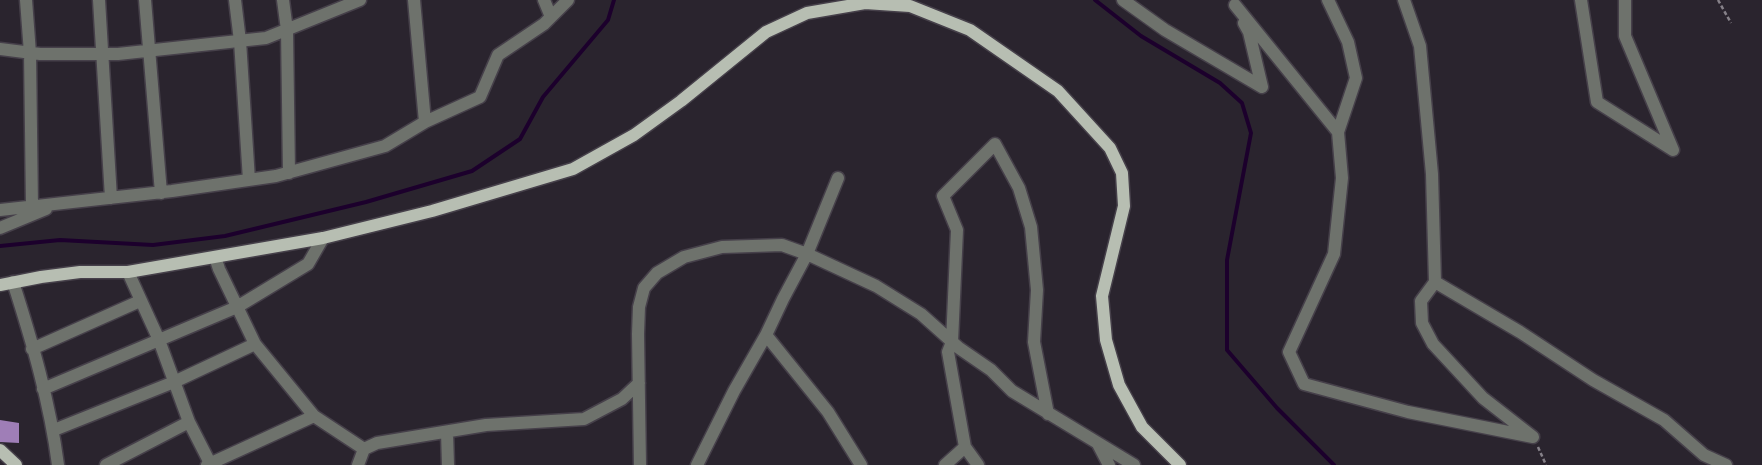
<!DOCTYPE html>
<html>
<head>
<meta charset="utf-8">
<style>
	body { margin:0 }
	canvas { display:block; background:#2a242e }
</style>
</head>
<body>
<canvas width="1762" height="465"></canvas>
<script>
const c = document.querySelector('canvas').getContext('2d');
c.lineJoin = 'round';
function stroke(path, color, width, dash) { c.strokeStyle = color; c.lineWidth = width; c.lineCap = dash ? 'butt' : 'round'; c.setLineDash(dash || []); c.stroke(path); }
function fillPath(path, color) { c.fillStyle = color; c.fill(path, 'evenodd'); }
stroke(new Path2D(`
	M1095,0L1141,36L1220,83L1242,103L1251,133L1227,260V350L1277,408L1334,465
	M0,246L60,240L153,245L225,236L366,202L472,171L520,139L543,97L608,20L614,0`), '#1c002c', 4);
fillPath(new Path2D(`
	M0,420L19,423V443L0,442Z`), '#9f7eb7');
const minor = new Path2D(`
	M26,0L30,53L32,207
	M99,0L111,198
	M145,0L161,193
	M235,0L240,41L249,180
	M283,0L287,30L289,173
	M414,0L425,122
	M544,0L551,17
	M1123,0L1165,30L1262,87L1249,32L1244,23
	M1328,0L1348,42L1356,78L1338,132
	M1404,0L1420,46L1432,174L1435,282L1520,332L1593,380L1664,420L1704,455L1726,465
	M1581,0L1597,102L1673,150L1625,36V0
	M1235,5L1338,132L1342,178L1334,254L1289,352L1304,384L1408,412L1533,437L1483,398L1433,344L1422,323L1421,301L1435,282
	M0,49L40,54H118L266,38L360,0
	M0,210L172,191L276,176L385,146L425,122L480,97L498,55L544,24L568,0
	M0,228L46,209
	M215,257L219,269L255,344L314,416L364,449
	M128,272L159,340L189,422L211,465
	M13,282C32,341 50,403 58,465
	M766,335L828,412L861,465
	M32,349L140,301
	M43,389L237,307L308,264L323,238
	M54,430L174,382L255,344
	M447,432L448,465
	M1098,444L1109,465
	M965,447L978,465
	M106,465L189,422
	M207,465L314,416
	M358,465L364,449L377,443L486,425L584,419L622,399L639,383
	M640,465L638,334L639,307L644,288L657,273L684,257L722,247L782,245L807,254L876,286L921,314L959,348L991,370L1012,391L1134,465
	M697,465L734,391L766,335L783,299L807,254L838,178
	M945,465L965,447L948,352L952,342L957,230L943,196L995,144L1019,188L1031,227L1037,290L1034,342L1048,414`);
const major = new Path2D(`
	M0,285L41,277L80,272H128L323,238L432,211L573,169L634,135L681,101L766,32L807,13L865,3L910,6L970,30L1058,91L1110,148L1122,173L1124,206L1102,296L1106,340L1119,385L1142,427L1180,465
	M0,450L16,465`);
stroke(minor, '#46404a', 15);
stroke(major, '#46404a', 15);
stroke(new Path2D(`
	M1718,0L1731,23
	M1538,447L1546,465`), '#868189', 2.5, [4, 2.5]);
stroke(minor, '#6e726c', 12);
stroke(major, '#b7beb2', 12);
</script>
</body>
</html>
